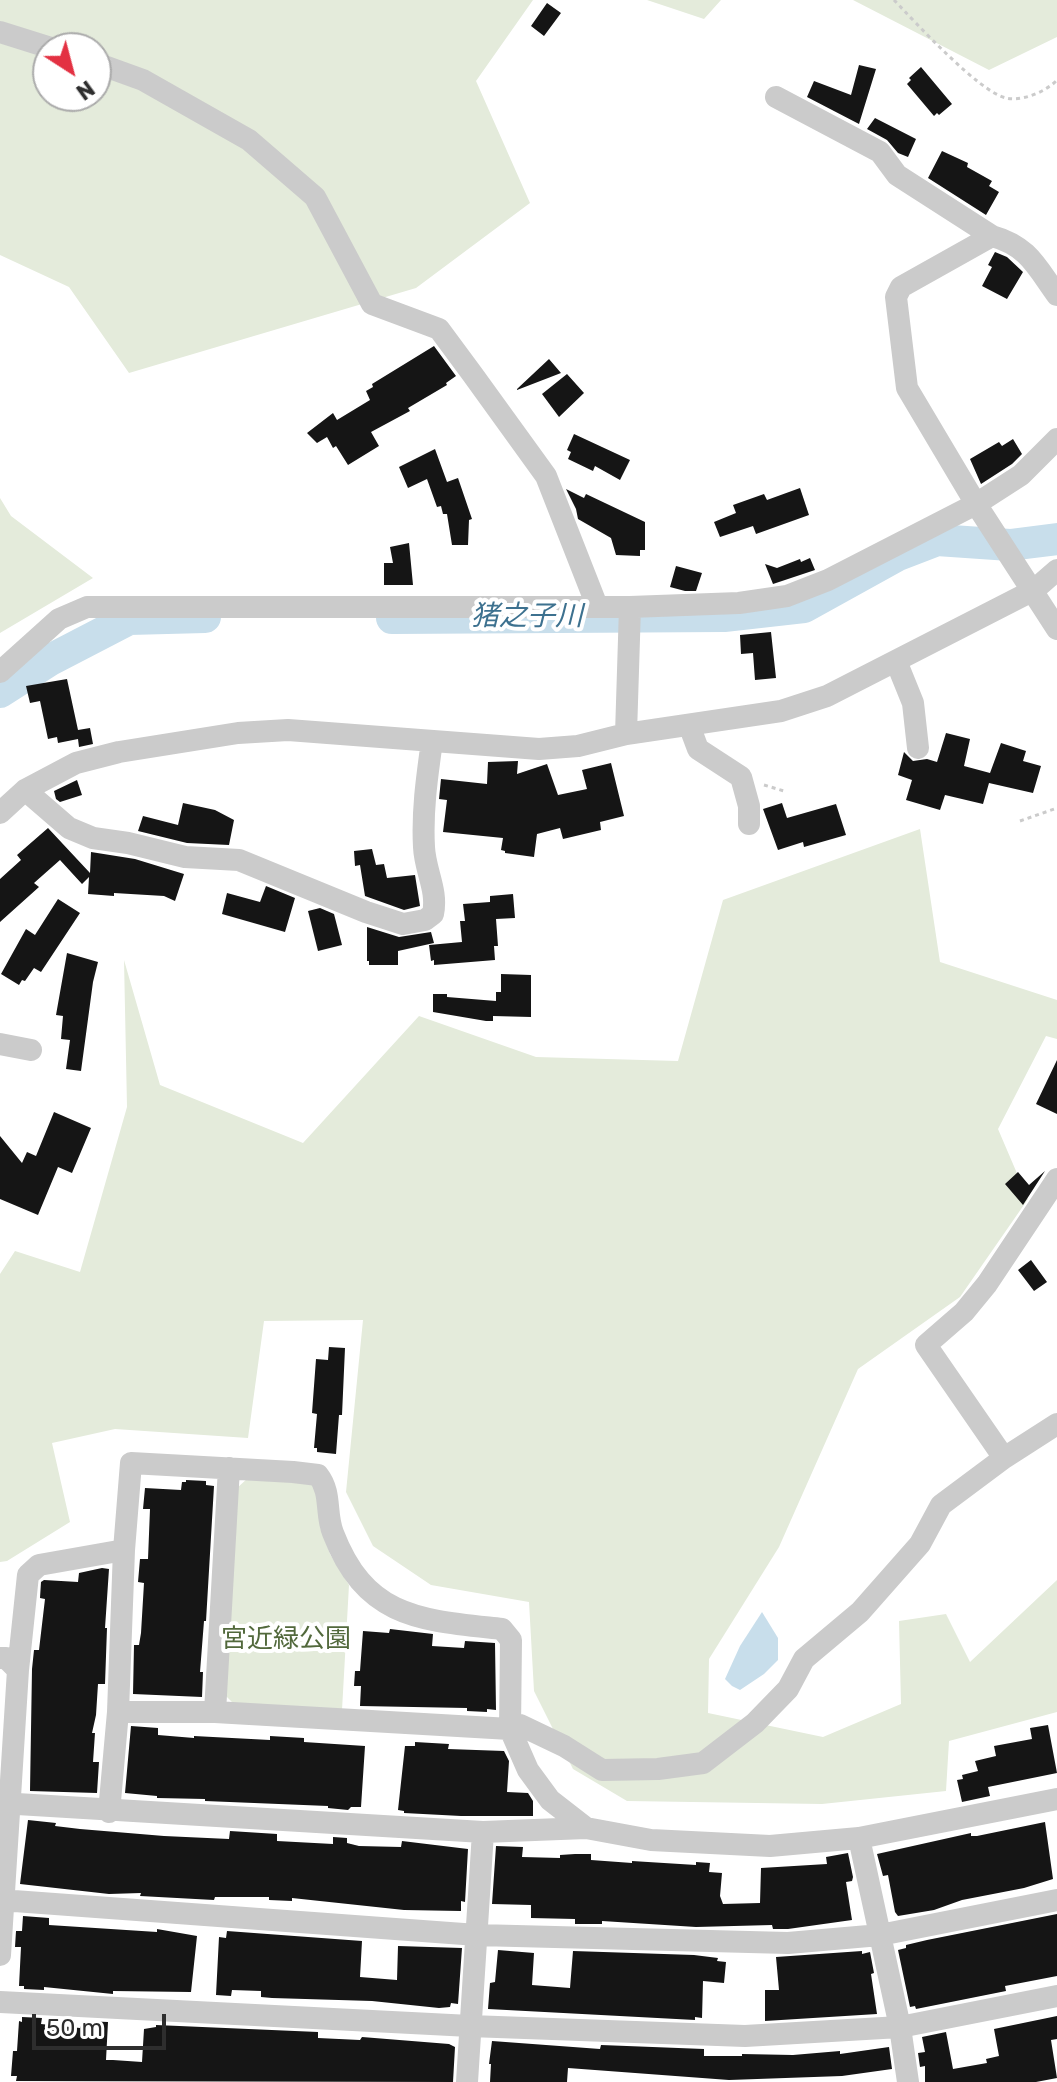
<!DOCTYPE html>
<html>
<head>
<meta charset="utf-8">
<style>
	body { margin:0 }
	#map { position:relative; width:1057px; height:2082px; overflow:hidden; background:#fff; font-family:Rubik,sans-serif }
	canvas { display:block }
	.north { position:absolute; left:32px; top:32px; width:80px; height:80px; box-sizing:border-box; background:#fff; border:2px solid #ababab; border-radius:50%; rotate:144deg; font-size:22px; font-weight:700; line-height:32px; text-align:center; color:#2e2e2e }
	.north::after { content:''; display:block; margin:auto; width:28px; height:36px; background:#e33142; clip-path:polygon(50% 0,100% 100%,50% 72%,0 100%) }
	.scale { position:absolute; left:32px; top:2014px; width:134px; height:36px; box-sizing:border-box; border:4px solid #2e2e2e; border-top:0; padding-left:10px; font-size:24px; line-height:28px; white-space:nowrap; color:#2e2e2e; -webkit-text-stroke:6px #fff; paint-order:stroke }
</style>
</head>
<body>
<div id="map">
<canvas width="1057" height="2082"></canvas>
<div class="north">N</div>
<div class="scale">50 m</div>
</div>
<script>
const c = document.querySelector('canvas').getContext('2d');
c.lineJoin = 'round';
function fillPath(path, color) { c.fillStyle = color; c.fill(path, 'evenodd'); }
function stroke(path, color, width, dash) { c.strokeStyle = color; c.lineWidth = width; c.lineCap = dash ? 'butt' : 'round'; c.setLineDash(dash || []); c.stroke(path); }
function drawText(font, color, halo, rows, align = 'center') {
  c.font = font + ' Rubik,"Noto Sans JP",sans-serif'; c.lineWidth = 8; c.setLineDash([]); c.textBaseline = 'middle'; c.strokeStyle = halo; c.fillStyle = color; for (const [text, x, y, turn = 0] of rows) {
    c.save(); c.translate(x, y); c.rotate((+turn || 0) * Math.PI / 180); c.textAlign = isNaN(turn) ? turn : align; if (halo) c.strokeText(text, 0, 0); c.fillText(text, 0, 0); c.restore();
  }
}
fillPath(new Path2D(`
	M0,0H533L476,81L530,203L416,288L129,373L69,287L0,255ZM48,48H96V96H48Z
	M647,0H721L704,19Z
	M853,0H1057V37L989,70Z
	M0,498L11,516L93,578L0,633Z
	M920,829L940,962L1057,1000V1039L1046,1036L998,1129L1028,1199L960,1297L858,1369L779,1547L709,1659L708,1713L823,1737L901,1704L899,1621L946,1614L970,1662L1057,1580V1712L949,1741L946,1791L822,1804L627,1801L573,1769L534,1691L529,1602L431,1585L373,1546L346,1492L363,1320L264,1321L248,1438L115,1429L52,1443L70,1522L7,1561L0,1562V1274L15,1251L80,1272L127,1107L124,960L160,1085L303,1143L419,1016L536,1057L678,1061L723,900Z
	M248,1478L310,1479L321,1494L320,1527L330,1554L349,1585L342,1710L235,1705L223,1693L237,1488Z`), '#e4ebdb');
fillPath(new Path2D(`
	M762,1612L778,1638V1660L764,1674L740,1690L732,1686L725,1679L740,1646Z`), '#c8deeb');
stroke(new Path2D(`
	M392,618L724,616L804,607L898,555L937,540L1010,545L1057,539
	M0,692L50,660L129,619L205,617`), '#c8deeb', 32);
fillPath(new Path2D(`
	M547,3L561,13L544,36L531,26Z
	M859,65L876,69L859,124L807,97L814,81L851,95Z
	M921,67L952,104L939,115L937,113L934,116L907,84L911,80L909,78Z
	M875,118L916,139L908,157L898,153L887,140L867,129Z
	M942,151L968,163L967,167L992,181L989,186L999,192L986,215L928,178Z
	M995,252L1007,257L1023,272L1007,299L982,286L992,267L988,265Z
	M434,346L456,376L446,383L447,385L408,408L410,411L371,432L379,446L348,465L336,446L333,448L327,437L317,443L307,433L333,413L337,420L370,400L366,391L373,387L372,384Z
	M549,359L561,373L517,390V389Z
	M567,374L584,393L559,417L542,394Z
	M574,434L630,460L620,480L595,466L593,471L568,459L571,452L567,450Z
	M1013,439L1022,454L1012,464L981,484L970,459L999,442L1002,446Z
	M435,449L447,482L458,478L472,519L469,520L468,545H452L447,514H443L441,506L437,507L427,479L408,488L399,467Z
	M800,488L809,515L756,534L753,526L720,537L714,522L736,513L733,505L764,494L767,500Z
	M566,489L584,498L586,494L645,522V550H640V556L616,555L611,538L578,519L576,509Z
	M409,543L413,585H384V563H393L390,547Z
	M810,558L815,570L773,584L765,564L777,568L800,559L801,562Z
	M676,566L702,573L696,591H685L670,587Z
	M771,632L776,678L755,680L753,653L741,654L740,635Z
	M67,679L78,730L90,728L93,744L79,747L78,739L58,743L57,737L48,739L40,701L30,703L26,686Z
	M946,733L970,739L964,766L990,773L1001,743L1026,751L1023,761L1041,766L1033,793L989,783L983,804L945,795L940,810L906,800L912,780L898,775L904,752L913,761L927,759L937,762Z
	M518,761L517,774L547,764L558,795L587,789L582,770L611,763L624,816L600,822L601,830L563,839L560,828L537,834L534,857L505,853V851L501,850L503,838L443,832L447,800L439,799L441,779L487,784L488,762Z
	M77,780L82,795L60,802L56,799L54,791Z
	M183,803L215,810L234,820L229,845L187,843L138,831L143,816L178,825Z
	M782,803L787,818L836,804L846,835L804,847L803,842L778,850L763,809Z
	M48,828L90,873L91,852L135,859L184,874L175,901L164,896L114,893V896L88,894L89,877L82,884L60,860L34,883L39,887L0,922V879L21,860L17,855Z
	M372,849L376,865L384,864L387,878L415,875L420,906L404,910L365,896L360,865L355,866L354,851Z
	M266,886L295,898L285,932L222,914L227,893L260,902Z
	M513,894L515,918L496,919L498,946H494L495,960L434,965V960L431,961L429,945L462,942L460,921H465L463,904L490,902V896Z
	M58,899L80,913L41,972L34,968L25,981L22,980L19,985L1,974L26,929L35,935Z
	M320,908L334,914L342,945L318,951L308,911Z
	M367,927L399,937L431,932L434,943L398,951V965H369V961H367Z
	M67,953L98,962L93,982L81,1071L66,1069L70,1040L61,1039L63,1016L56,1015Z
	M501,974L531,975V1017L493,1016V1021H486L433,1012V994H447V997L496,1001V992H501Z
	M1057,1060V1114L1036,1104Z
	M54,1112L91,1128L72,1173L58,1167L38,1215L0,1199V1136L22,1163L27,1152L36,1156Z
	M1045,1171L1023,1205L1005,1184L1018,1172L1029,1185Z
	M1031,1260L1047,1282L1034,1291L1018,1270Z
	M329,1347L345,1348L342,1415H339L336,1454L317,1452V1448H314L317,1414L312,1413L316,1359L328,1360Z
	M186,1480L206,1481V1485L214,1486L206,1621H204L200,1672H203L202,1697L133,1694L134,1645H139L141,1633L144,1583L138,1582L140,1559H148L150,1509H143L145,1488L181,1490L182,1482H186Z
	M102,1568L109,1569L105,1628H107L105,1684H98L96,1715L92,1733H95L93,1762H99L97,1793L30,1791L32,1669L34,1650H39L45,1599L40,1598L41,1582L44,1580L78,1582L79,1573Z
	M390,1629L433,1634L432,1646L464,1648L465,1641L495,1643L496,1710L487,1709V1712L467,1711V1708L360,1706L361,1686H354L355,1671H360L363,1631L389,1633Z
	M1048,1725L1057,1773L988,1787L990,1796L962,1802L957,1780L963,1779L962,1775L978,1771L975,1761L996,1756L994,1746L1032,1739L1030,1728Z
	M131,1726L158,1728V1735L194,1738V1736L270,1740V1736L304,1738V1742L365,1746L361,1807H351L348,1810L328,1808V1806L205,1801V1799L157,1798V1796L125,1793Z
	M415,1742L449,1744L448,1749L504,1751L509,1761L507,1792L528,1793L533,1801V1816H461L404,1813V1811L398,1810L405,1746H415Z
	M28,1820L56,1823L55,1826L80,1829L164,1836L229,1839L230,1831L277,1834V1841L333,1844V1837L347,1838V1843L359,1846L401,1847L402,1841L468,1849L465,1902L461,1901V1911L404,1910L292,1898V1901L269,1900V1897H215L214,1900L140,1896L141,1893L109,1894L20,1884Z
	M1045,1822L1053,1879L1024,1888L962,1900L934,1910L898,1916L895,1912L888,1875L883,1876L877,1854L971,1833V1836H977Z
	M496,1846L523,1847L522,1857L560,1858V1855L575,1854H591V1860L632,1863V1861L696,1865V1862L710,1863L709,1872L722,1873L720,1896L723,1904L760,1903L761,1868L827,1864L826,1857L848,1853L853,1877L852,1881L846,1882L852,1920L788,1929H773L772,1925L696,1927L602,1921V1924H575V1919L531,1918V1905L492,1904Z
	M1057,1914V1976L1005,1986L1006,1991L916,2009L915,2006L910,2007L898,1950L906,1948V1945L927,1940Z
	M23,1916L49,1918V1925L157,1932V1929L197,1936L191,1992L113,1991V1994L44,1987V1990L24,1989V1986H19L21,1947H15L16,1931H22Z
	M227,1931L362,1941L360,1977L397,1980L398,1946L462,1948L458,2004L451,2003L450,2007L439,2008L372,2001L272,1998L261,1997V1991L232,1990L231,1996L216,1995L219,1937L226,1938Z
	M498,1950L534,1953L532,1985L570,1988L573,1951L694,1955L718,1958L717,1961L726,1962L724,1983L703,1981L702,2018L695,2017V2020L488,2009L490,1983L495,1982Z
	M862,1951V1954L870,1952L874,1973L871,1974L877,2014L765,2021V1990H779L776,1957Z
	M1057,2016V2039L1051,2040L1057,2078L1036,2082H925V2066L920,2067L918,2053L925,2052L922,2037L946,2032L953,2069L987,2063L986,2059L999,2056L994,2029Z
	M22,2017L42,2018L41,2024L80,2028L83,2021L108,2022L106,2060H113L142,2062L144,2029L156,2027V2025L318,2032V2038L360,2040L362,2037L449,2044L455,2047L453,2082L16,2081L17,2076H11L13,2051H17L19,2021L22,2022Z
	M492,2041L600,2049L601,2045L704,2049V2056H742V2054L793,2055L840,2051V2054L889,2047L892,2069L842,2076L729,2080L568,2068L567,2082H490L491,2064H489Z`), '#151515');
stroke(new Path2D(`
	M894,0C915,22 979,92 1006,98C1022,102 1047,91 1057,80
	M764,785L784,791
	M1020,821L1057,808`), '#cbcbcb', 3, [4, 4]);
stroke(new Path2D(`
	M0,32L51,48
	M96,63L143,80L249,140L315,197L372,304L439,329L473,375L546,476L597,606
	M776,97L880,152L897,175L992,236
	M1057,295C1036,266 1028,246 992,236L901,287L896,297L907,388L976,504L1057,629
	M896,661L913,703L918,748
	M0,672L59,619L87,607H630L739,603L787,596L828,580L976,504L1021,475L1057,439
	M689,725L698,749L741,777L749,806V824
	M626,734L630,607
	M25,790L69,828L93,838L128,843L185,857L239,860L366,912L403,924L425,920L433,914C438,890 425,871 424,847C422,811 427,777 432,741
	M0,813L25,790L76,763L119,752L238,733L288,730L539,749L578,746L626,734L781,711L827,696L1034,590L1057,570
	M0,1044L31,1050
	M1004,1458L926,1345L964,1312L987,1284L1057,1179
	M0,1658H6L18,1670L0,1955
	M18,1670L28,1575L39,1565L124,1550L131,1463L293,1472L318,1475C332,1493 325,1513 333,1533C366,1619 421,1620 502,1629L511,1640L510,1729L528,1770L550,1800L586,1828L651,1840L770,1846L859,1838L1057,1799
	M118,1712H215L510,1729L520,1725L564,1746L602,1770L658,1769L703,1763L755,1723L788,1689L804,1659L860,1612L920,1544L941,1505L1004,1458L1057,1424
	M215,1712L229,1468
	M0,1803L483,1832L586,1828
	M109,1812L118,1712L124,1550
	M859,1838L900,2027L908,2082
	M0,1900L477,1935L788,1943L880,1935L1057,1900
	M0,2002L470,2026L745,2036L900,2027L1057,1996
	M467,2082L483,1832`), '#cbcbcb', 22);
drawText('26px', '#52693c', '#fff', [
	["宮近緑公園",286,1639]
]);
drawText('italic 28px', '#3d718f', '#fff', [
	["猪之子川",527,617]
]);
</script>
</body>
</html>
